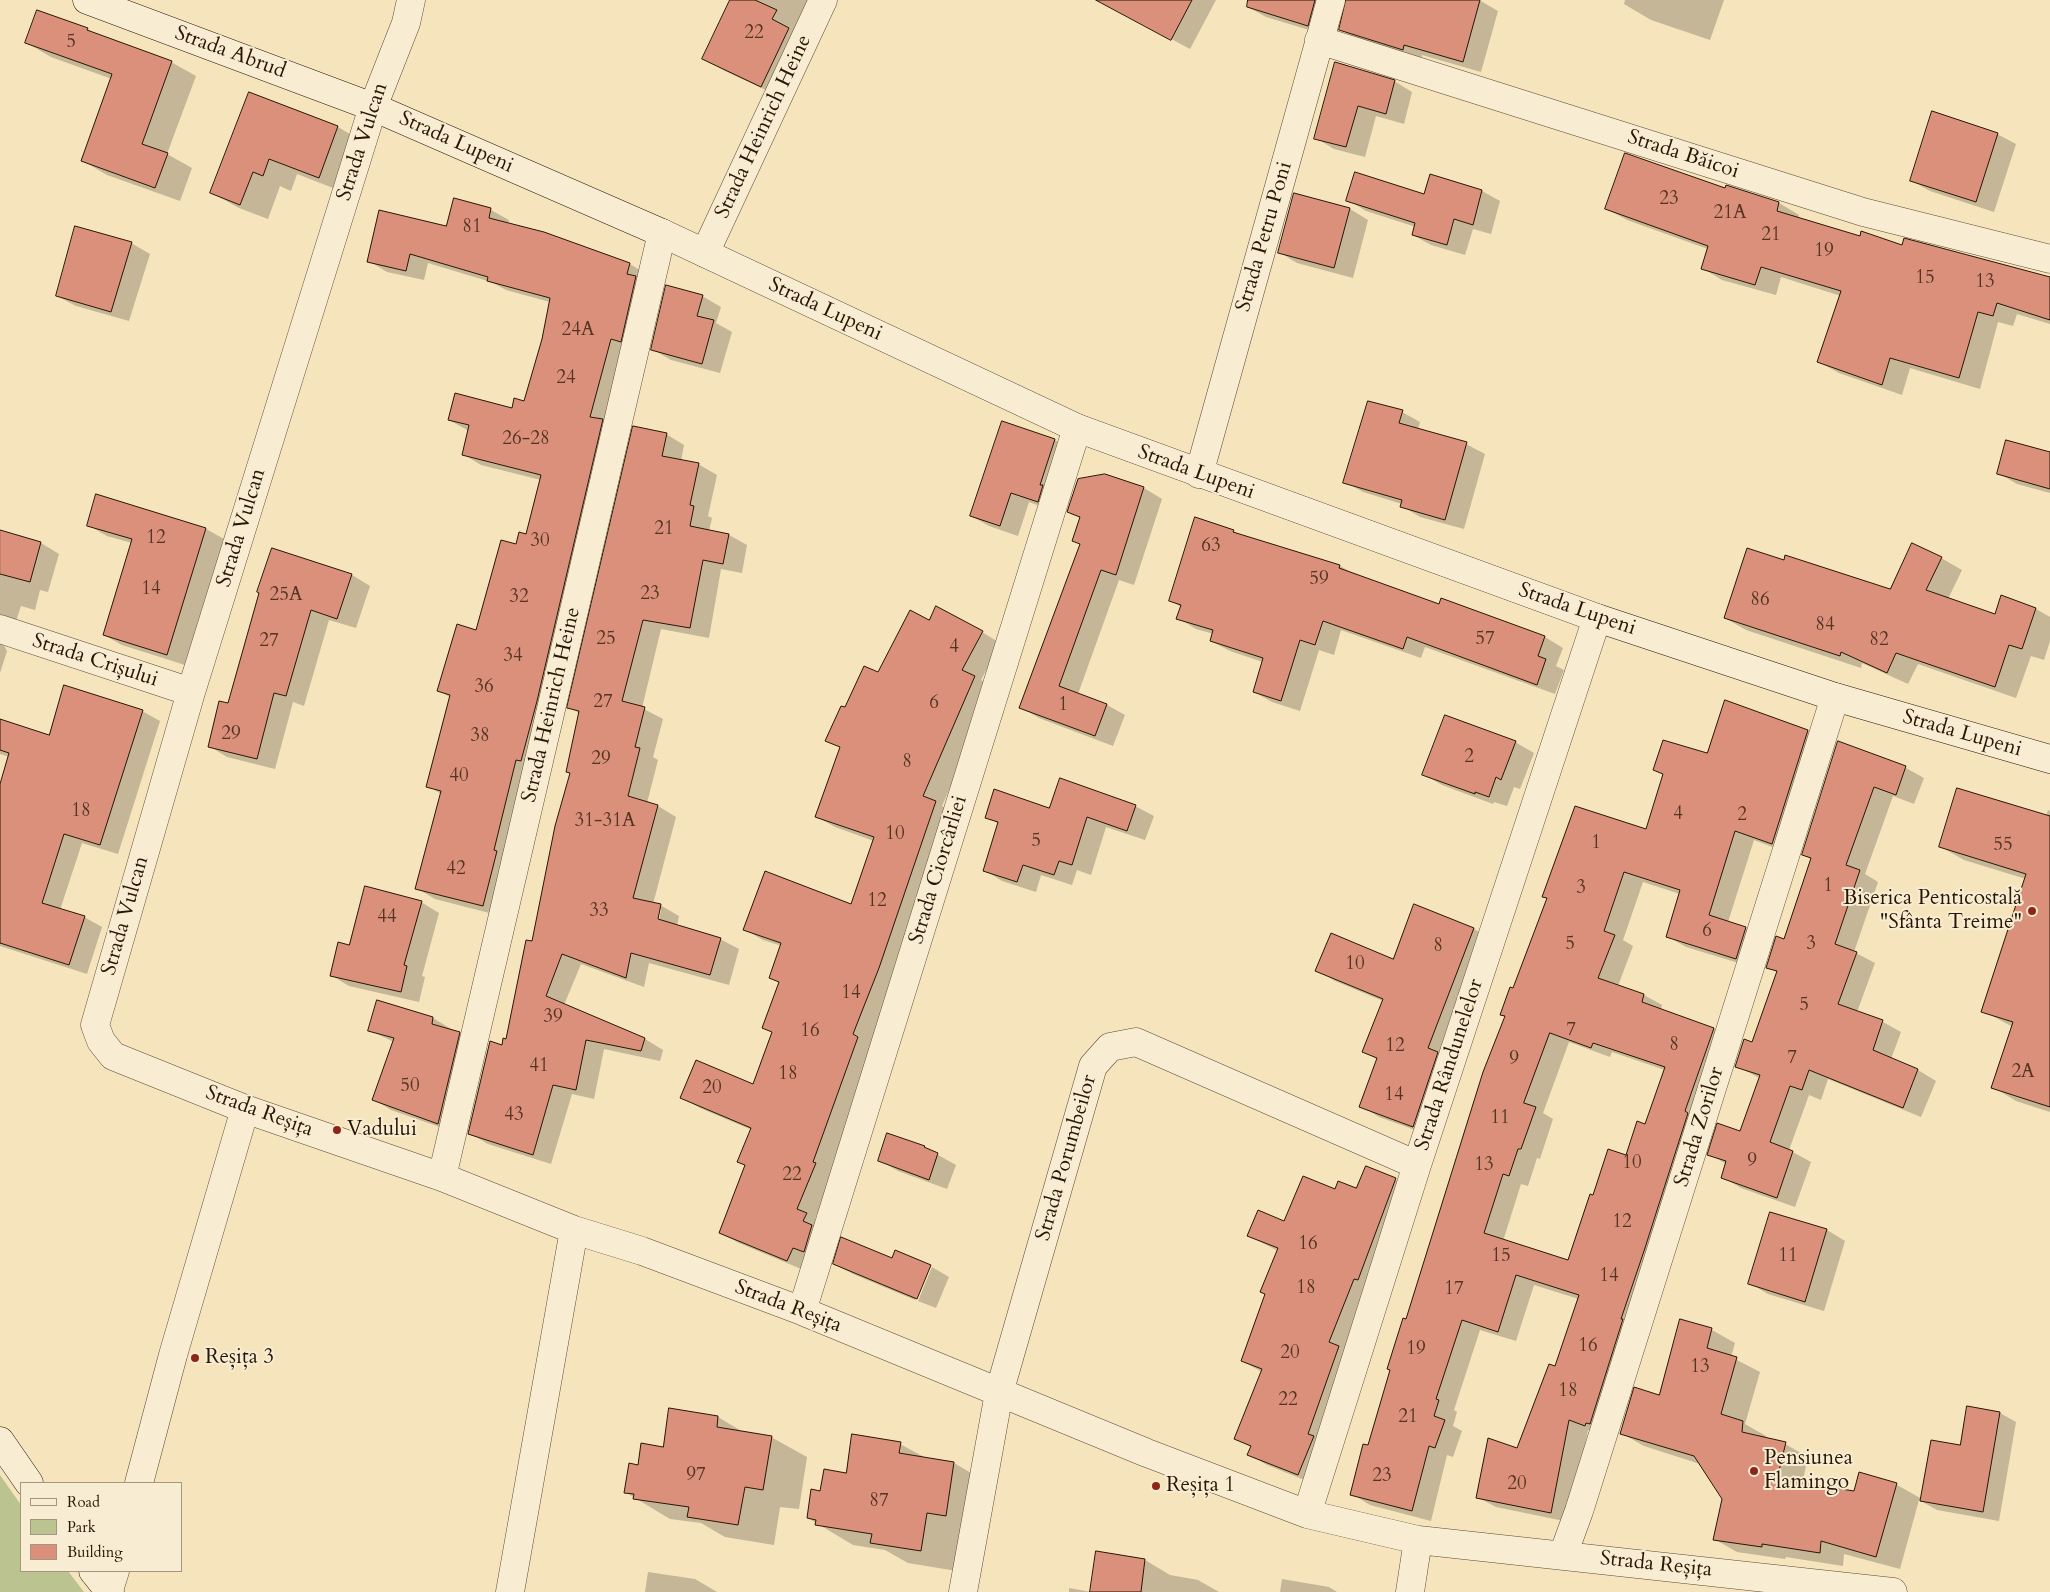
<!DOCTYPE html>
<html>
<head>
<meta charset="utf-8">
<style>
	body { margin:0 }
	#map { position:relative; width:2050px; height:1592px; overflow:hidden; background:#f5e4bc; font-family:Cardo,serif }
	canvas { display:block }
	.legend { position:absolute; left:20px; top:1482px; width:162px; height:90px; box-sizing:border-box; background:#f8edd3; border:1px solid #a49781; margin:0; padding:6px 9px; list-style:none; font-size:15px; color:#271605 }
	.legend li { display:flex; align-items:center; gap:10px; height:25px }
	.legend b { width:25px; border:1px solid #a49781 }
</style>
</head>
<body>
<div id="map">
<canvas width="2050" height="1592"></canvas>
<ul class="legend">
<li><b style="height:6px;background:#f8edd3"></b>Road</li>
<li><b style="height:14px;background:#bbc491"></b>Park</li>
<li><b style="height:14px;background:#da907b"></b>Building</li>
</ul>
</div>
<script>
const c = document.querySelector('canvas').getContext('2d');
c.lineJoin = 'round';
function fillPath(path, color) { c.fillStyle = color; c.fill(path, 'evenodd'); }
function stroke(path, color, width, dash) { c.strokeStyle = color; c.lineWidth = width; c.lineCap = dash ? 'butt' : 'round'; c.setLineDash(dash || []); c.stroke(path); }
function drawText(font, color, halo, rows, align = 'center') {
  c.font = font + ' Cardo,serif'; c.lineWidth = 4; c.setLineDash([]); c.textBaseline = 'middle'; c.strokeStyle = halo; c.fillStyle = color; for (const [text, x, y, turn = 0] of rows) {
    c.save(); c.translate(x, y); c.rotate((+turn || 0) * Math.PI / 180); c.textAlign = isNaN(turn) ? turn : align; if (halo) c.strokeText(text, 0, 0); c.fillText(text, 0, 0); c.restore();
  }
}
fillPath(new Path2D(`
	M0,1475L21,1505V1571H68L84,1592H0Z`), '#bbc491');
fillPath(new Path2D(`
	M731,0H820L783,98L725,71L704,59Z
	M1099,0H1216L1190,49Z
	M1249,0H1338L1326,35L1266,17L1248,7Z
	M1347,0H1479L1498,11L1481,72L1422,55L1421,60L1359,40L1340,29Z
	M1625,0H1724L1710,40L1651,20L1624,4Z
	M87,29L100,37L171,62L196,76L167,154L192,168L180,201L107,175L83,161L112,79L51,57L27,43Z
	M1336,63L1394,81L1412,92L1404,124L1376,116L1365,157L1334,149L1316,138Z
	M249,93L338,127L365,143L346,193L297,174L291,191L280,186L268,219L239,208L212,193Z
	M1997,134L2016,144L1994,212L1930,191L1912,181Z
	M1430,176L1482,191L1500,201L1491,234L1473,229L1465,255L1431,245L1413,235L1416,227L1366,211L1348,200L1425,195Z
	M1727,187L1779,203L1799,215L1798,219L1861,237L2050,279V324L2017,314L2013,326L1998,322L1980,389L1910,368L1902,395L1839,373L1819,362L1841,296L1781,277L1776,295L1722,280L1702,268L1708,249L1627,220L1607,209L1726,190Z
	M1295,194L1350,209L1368,220L1353,278L1297,263L1279,252Z
	M454,199L491,210L509,220L508,224L630,264L648,275L501,916L435,899L416,888L441,794L428,786L451,698L438,690L477,631L517,545L527,535L541,480L481,465L463,454L469,431L449,420L512,409L525,402L543,339L550,302L506,290L491,282L428,263L424,280L387,272L369,261L447,227Z
	M131,243L150,254L129,321L76,306L57,296Z
	M702,296L721,307L716,323L732,332L720,373L671,360L652,349Z
	M1402,412L1420,422L1418,430L1466,444L1485,454L1464,529L1420,517L1402,506V504L1363,492L1345,482Z
	M1003,423L1055,440L1073,451L1056,512L1029,502L1018,536L989,526L971,516Z
	M666,434L684,445L681,461L698,464L717,475L708,516L712,518L709,531L729,535L747,545L742,573L721,569L709,638L661,629L642,708L663,719L653,757L658,760L647,803L658,806L676,817L653,904L660,905L679,916L677,926L720,939L739,949L729,985L649,963L644,987L581,964L564,1005L645,1039L663,1050L660,1061L604,1049L594,1099L572,1094L551,1164L488,1144L469,1133L503,1046L507,1040L533,943L571,774L580,714L569,707ZM658,910H661L658,926Z
	M2050,453V493L2017,484L1998,473Z
	M1105,475L1144,488L1162,499L1134,585L1119,580L1078,694L1107,705L1125,715L1113,746L1039,718L1020,707L1082,545L1074,540L1081,519L1069,512Z
	M97,496L206,529L224,539L185,665L122,645L104,635L132,543L107,536L88,525Z
	M0,531L41,543L59,554L48,592L40,590L35,610L21,606L15,624L3,644L7,651L0,673Z
	M1233,531L1243,536L1340,566L1358,576L1439,606L1442,600L1545,637L1563,648L1556,666L1564,670L1555,694L1425,647L1421,658L1341,630L1334,655L1319,650L1300,711L1272,702L1254,692L1263,662L1230,651L1211,641L1214,634L1196,629L1178,618L1181,607L1171,601Z
	M272,550L352,575L370,586L356,628L329,620L304,706L293,702L275,769L227,757L209,746L228,705Z
	M1941,558L1962,570L1948,599L1996,615L2002,597L2036,609L2050,617V641L2044,660L2031,656L2016,698L1918,664L1908,684L1862,663L1861,668L1746,630L1725,618L1784,561L1891,591Z
	M929,622L982,632L1000,643L981,680L993,687L942,806L953,812L834,1174L815,1219L824,1224L806,1271L739,1243L720,1233L747,1165L752,1130L700,1108L682,1097L754,1085L773,1033L764,1028L780,983L771,978L782,946L763,940L744,929L852,906L874,841L835,827L817,817L841,748L827,740L846,709Z
	M1725,702L1808,731L1826,742L1791,854L1754,840L1728,922L1746,928L1764,939L1755,968L1686,947L1667,936L1680,894L1643,882L1623,940L1633,946L1618,986L1644,995L1662,1005L1661,1010L1714,1029L1732,1040L1603,1435L1588,1430L1569,1522L1496,1507L1477,1497L1518,1449L1556,1368L1579,1299L1534,1285L1516,1341L1480,1330L1454,1410L1457,1412L1453,1426L1462,1431L1453,1457L1447,1455L1431,1521L1370,1505L1352,1494L1369,1447L1407,1321L1506,1017L1501,1014L1513,990L1646,830L1664,775L1655,770L1707,755ZM1569,1042L1610,1057L1612,1052L1665,1070L1646,1125L1627,1157L1594,1197L1569,1262L1503,1241L1521,1184L1528,1186L1537,1158L1540,1159L1553,1119L1543,1113Z
	M142,711L160,721L118,854L82,843L60,910L84,917L102,927L87,974L0,946V788L10,757L0,754V720L50,736Z
	M1445,716L1515,742L1534,753L1520,789L1514,787L1507,806L1494,802L1493,804L1442,785L1423,774Z
	M1838,743L1906,768L1924,778L1914,804L1893,796L1865,874L1878,882L1854,952L1875,963L1857,1012L1883,1022L1901,1032L1891,1059L1918,1070L1936,1081L1921,1117L1828,1079L1821,1100L1809,1095L1789,1150L1811,1162L1795,1207L1741,1188L1722,1177L1726,1164L1709,1154L1741,1133L1761,1079L1737,1066L1753,1043L1778,973L1768,967L1785,940L1812,860L1803,854Z
	M1135,806L1154,816L1145,840L1106,827L1091,875L1077,870L1072,885L1041,875L1036,892L1002,881L984,870L999,824L986,817L1050,809Z
	M2048,810L2050,811V1112L2016,1101L1993,1087L2013,1027L1983,1011L2026,879L1964,860L1941,847L2046,816Z
	M421,902L439,913L422,976L425,977L419,1002L349,986L331,975L350,947Z
	M1415,906L1474,929L1492,939L1432,1136L1379,1117L1361,1106L1378,1060L1363,1051L1383,1001L1335,981L1317,970L1394,960Z
	M433,1018L451,1029V1031L459,1033L478,1044L457,1133L391,1110L373,1099L394,1042L369,1030Z
	M888,1135L924,1147L956,1165L947,1189L898,1171L879,1160Z
	M1366,1167L1396,1180L1414,1190L1317,1485L1267,1465L1248,1454L1251,1447L1236,1439L1262,1372L1242,1361L1266,1294L1278,1251L1249,1236L1285,1223L1335,1191L1357,1190Z
	M1771,1213L1827,1230L1845,1241L1824,1311L1768,1294L1749,1283Z
	M896,1252L931,1266H929L915,1300L853,1274L834,1264L893,1259Z
	M932,1267L949,1277L936,1308L918,1301Z
	M1681,1320L1712,1330L1735,1343L1731,1357L1760,1372L1745,1424L1766,1436L1765,1439L1785,1444L1808,1457L1802,1484L1855,1493L1860,1474L1897,1485L1922,1499L1961,1446L1968,1407L2000,1413L2016,1422L1999,1521L1937,1510L1919,1500L1900,1569L1844,1554L1843,1566L1786,1557L1785,1559L1737,1552L1714,1539L1724,1498L1700,1464L1644,1446L1621,1433L1659,1396Z
	M718,1417L743,1432L771,1437L807,1457L799,1509L780,1507L774,1545L725,1537L701,1523L670,1519L625,1492L639,1466Z
	M900,1444L926,1458L954,1463L990,1484L957,1571L908,1563L885,1550L853,1545L808,1518L821,1492L847,1475Z
	M1145,1560L1170,1575L1198,1580L1219,1592H1069V1588L1091,1592Z
	M648,1572L695,1579L717,1592H645Z
	M1282,1579L1329,1587L1337,1592H1280Z`), '#0003');
const building = new Path2D(`
	M730,0H755L777,10L772,19L789,28L761,87L702,59Z
	M1096,0H1192L1171,40Z
	M1248,0H1315L1308,26L1247,7Z
	M1346,0H1480L1463,62L1404,45L1403,50L1339,30Z
	M37,10L88,28L87,30L172,61L142,144L168,153L155,188L81,161L112,74L25,43Z
	M1335,62L1395,80L1386,114L1358,106L1346,147L1314,139Z
	M249,92L338,126L319,178L269,159L263,176L253,172L240,205L210,193Z
	M1932,111L1998,133L1976,202L1910,181Z
	M1625,153L1725,188L1726,185L1779,202L1777,211L1860,236L1861,231L1902,245L1904,238L2050,277V320L1997,303L1993,316L1978,312L1959,378L1890,358L1882,385L1817,362L1841,291L1761,267L1755,285L1701,269L1708,246L1605,209Z
	M1355,172L1424,194L1430,174L1482,190L1473,225L1454,219L1447,245L1412,235L1415,223L1346,201Z
	M1294,193L1350,208L1334,268L1278,253Z
	M454,198L491,208L489,218L544,232L630,263L627,274L636,276L621,342L611,339L590,417L603,419L537,701L521,761L516,760L494,850L497,851L483,906L415,889L441,791L426,787L450,695L437,691L457,624L476,630L501,540L516,544L519,532L526,534L541,475L462,455L469,425L448,420L455,393L512,408L514,398L524,401L542,339L550,298L487,281L488,277L410,254L406,271L367,262L379,210L446,226Z
	M75,226L132,242L111,312L56,296Z
	M666,285L703,295L697,316L714,320L702,364L651,350Z
	M1368,401L1403,410L1399,423L1467,442L1445,520L1400,507L1402,500L1343,483Z
	M1002,421L1055,439L1040,485H1043L1038,502L1011,493L1000,526L970,516Z
	M633,426L667,433L662,456L699,463L690,505L694,506L690,526L729,534L723,564L703,560L690,628L643,620L622,701L645,707L635,747L640,748L628,796L658,805L633,898L661,904L658,919L721,938L710,975L631,953L626,978L562,954L546,996L645,1038L641,1051L586,1040L576,1090L553,1085L533,1155L468,1134L490,1041L502,1045L503,1038L506,1039L526,940L532,941L555,826L570,773L566,772L579,711L567,708Z
	M2006,440L2050,452V489L1997,474Z
	M1105,474L1144,487L1116,575L1101,570L1059,686L1107,704L1095,736L1019,708L1080,544L1072,541L1080,517L1067,512L1078,479Z
	M96,494L206,528L167,655L103,635L132,539L87,526Z
	M1195,517L1234,530L1233,532L1340,565L1339,568L1439,604L1441,598L1545,636L1538,656L1546,659L1537,685L1407,637L1403,649L1323,621L1315,645L1300,640L1281,701L1253,692L1263,658L1210,641L1213,630L1176,619L1181,605L1169,601Z
	M0,530L41,542L30,582L0,574Z
	M1912,543L1942,557L1926,590L1995,614L2001,595L2036,608L2022,649L2009,645L1995,687L1896,653L1887,673L1841,652L1840,656L1724,618L1747,548L1784,560L1785,555L1890,589Z
	M272,548L352,574L337,619L311,610L286,696L274,693L257,759L208,747L219,701L228,703L259,593L257,592Z
	M936,606L983,631L962,670L975,676L923,796L936,801L879,968L853,1034L858,1037L813,1162L816,1163L797,1209L807,1213L803,1221L812,1225L804,1252L793,1248L787,1261L719,1233L745,1165L737,1162L751,1128L680,1098L696,1060L753,1084L772,1032L762,1028L779,982L769,978L781,943L743,930L765,871L851,904L874,837L815,817L840,747L825,741L841,706L845,707L864,666L878,672L910,610L929,620Z
	M64,685L143,710L100,845L64,834L42,903L85,916L69,965L0,943V784L9,753L0,750V719L49,735Z
	M1725,700L1808,730L1772,844L1735,831L1709,915L1746,927L1736,959L1666,937L1680,890L1624,872L1604,931L1615,935L1598,978L1644,994L1642,1002L1714,1028L1685,1111L1688,1113L1644,1251L1621,1319H1623L1590,1424L1586,1423L1585,1426L1569,1420L1551,1513L1476,1498L1488,1438L1517,1448L1549,1364L1555,1366L1579,1295L1516,1275L1498,1332L1462,1320L1436,1399L1439,1400L1434,1416L1445,1420L1435,1448L1429,1446L1412,1511L1350,1495L1363,1444L1368,1445L1390,1370L1387,1369L1403,1318L1406,1319L1483,1072L1505,1016L1500,1015L1510,987L1513,988L1547,898L1542,897L1575,806L1646,829L1663,774L1653,770L1663,740L1707,753ZM1550,1033L1591,1048L1593,1043L1665,1067L1645,1124L1637,1121L1626,1155L1608,1149L1593,1195L1590,1194L1568,1260L1484,1233L1503,1174L1509,1176L1518,1149H1521L1536,1107L1524,1103Z
	M1445,715L1516,741L1501,780L1496,777L1489,797L1475,792V794L1422,775Z
	M1838,741L1906,766L1896,795L1874,787L1846,865L1860,870L1835,944L1857,952L1838,1004L1883,1020L1873,1050L1918,1069L1903,1108L1809,1070L1802,1090L1790,1086L1770,1142L1793,1151L1777,1198L1721,1178L1726,1161L1707,1155L1717,1123L1740,1131L1760,1075L1735,1067L1744,1039L1752,1042L1777,971L1766,968L1776,936L1784,939L1811,858L1802,855Z
	M1060,778L1136,805L1127,831L1087,817L1072,865L1059,861L1054,875L1023,865L1017,882L983,871L998,822L985,818L994,789L1049,808Z
	M1957,788L2050,816V1107L1991,1088L2013,1022L1981,1012L2026,874L1939,847Z
	M365,886L422,901L404,965L407,966L401,992L330,976L338,942L349,945Z
	M1414,904L1474,928L1428,1048L1438,1052L1413,1127L1359,1107L1377,1058L1362,1052L1383,999L1315,971L1331,933L1393,959Z
	M377,1000L433,1017L432,1024L460,1032L438,1124L372,1100L394,1038L368,1031Z
	M887,1133L925,1146L924,1147L938,1153L929,1180L878,1161Z
	M1366,1166L1396,1178L1358,1280L1354,1279L1329,1342L1339,1346L1308,1434L1314,1436L1298,1475L1247,1455L1251,1446L1234,1439L1262,1369L1241,1361L1265,1294L1260,1292L1278,1248L1247,1236L1258,1210L1284,1221L1303,1176L1335,1189L1338,1181L1356,1188Z
	M1770,1212L1827,1229L1805,1302L1748,1284Z
	M841,1237L892,1258L895,1250L931,1265L917,1299L833,1264Z
	M1680,1319L1712,1328L1707,1348L1737,1357L1721,1414L1743,1421L1742,1432L1786,1442L1777,1479L1854,1491L1859,1472L1897,1483L1876,1557L1821,1541L1820,1553L1762,1544V1547L1713,1540L1722,1499L1694,1456L1620,1434L1634,1387L1659,1395Z
	M1967,1406L2000,1412L1983,1512L1920,1501L1931,1440L1960,1445Z
	M669,1408L718,1416L717,1427L772,1436L763,1490L745,1487L738,1525L687,1517L689,1507L633,1499L634,1494L624,1493L629,1463L638,1465L641,1443L663,1447Z
	M852,1434L901,1442L899,1453L954,1462L946,1516L927,1513L921,1551L870,1543L872,1534L815,1525L816,1520L807,1518L811,1489L820,1491L824,1469L846,1473Z
	M1096,1551L1145,1559L1141,1592H1090Z`);
fillPath(building, '#da907b');
stroke(building, '#271605', 1);
const street = new Path2D(`
	M411,0L406,23L373,107L191,692L95,1025L101,1041L113,1056L245,1109L442,1177L574,1230L642,1251L802,1311L1147,1453L1307,1514L1418,1540L1893,1592
	M1319,40L1863,212L2050,259
	M705,253L823,0
	M1199,474L1331,0
	M0,629L191,692
	M442,1177L662,233
	M802,1311L1077,428
	M139,1483L173,1355L245,1109
	M1307,1514L1417,1165L1597,618
	M1563,1555L1579,1511L1835,697
	M109,1590L115,1571
	M510,1592L574,1230
	M963,1592L999,1393L1093,1066L1110,1047L1136,1042L1417,1165
	M1410,1592L1418,1540`);
const secondary = new Path2D(`
	M87,0L373,107L662,233L1077,428L1597,618L1835,697L2050,759
	M0,1441L29,1483
	M93,1571L110,1592`);
stroke(street, '#5a4a33', 29);
stroke(secondary, '#271605', 29);
stroke(street, '#f8edd3', 28);
stroke(secondary, '#f8edd3', 28);
for (const [x, y, r, color] of [
	[2032,911,5,"#8f2418"],
	[337,1130,5,"#8f2418"],
	[195,1358,5,"#8f2418"],
	[1754,1471,5,"#8f2418"],
	[1156,1486,5,"#8f2418"]
]) { const dot = new Path2D(); dot.arc(x, y, r, 0, 2 * Math.PI); c.fillStyle = color; c.fill(dot); stroke(dot, '#f8edd3', 2); }
drawText('19px', '#543422', null, [
	["22",754,34],
	["5",71,43],
	["23",1669,200],
	["21A",1730,214],
	["81",472,228],
	["21",1771,236],
	["19",1824,252],
	["15",1925,279],
	["13",1985,283],
	["24A",578,331],
	["24",566,379],
	["26-28",526,440],
	["21",664,530],
	["12",156,539],
	["30",540,542],
	["63",1211,547],
	["59",1319,580],
	["14",151,590],
	["23",650,595],
	["25A",286,596],
	["32",519,598],
	["86",1760,601],
	["84",1825,626],
	["25",606,640],
	["57",1485,640],
	["82",1879,641],
	["27",269,642],
	["4",954,648],
	["34",513,657],
	["36",484,688],
	["27",603,703],
	["6",934,704],
	["1",1063,706],
	["29",231,735],
	["38",480,737],
	["2",1469,758],
	["29",601,760],
	["8",907,763],
	["40",459,777],
	["18",81,812],
	["4",1678,815],
	["2",1742,816],
	["31-31A",605,822],
	["10",895,835],
	["5",1036,842],
	["1",1596,844],
	["55",2003,846],
	["42",456,870],
	["1",1828,887],
	["3",1581,889],
	["12",877,902],
	["33",599,912],
	["44",387,918],
	["6",1707,932],
	["5",1570,945],
	["3",1811,945],
	["8",1438,947],
	["10",1355,965],
	["14",851,994],
	["5",1804,1006],
	["39",553,1018],
	["7",1571,1031],
	["16",810,1032],
	["8",1674,1046],
	["12",1395,1047],
	["7",1792,1059],
	["9",1514,1060],
	["41",539,1067],
	["2A",2023,1073],
	["18",788,1075],
	["50",410,1087],
	["20",712,1089],
	["14",1394,1096],
	["43",514,1116],
	["11",1500,1119],
	["9",1752,1162],
	["10",1632,1164],
	["13",1484,1166],
	["22",792,1176],
	["12",1622,1223],
	["16",1308,1245],
	["15",1501,1257],
	["11",1788,1257],
	["14",1609,1277],
	["18",1306,1289],
	["17",1454,1290],
	["16",1588,1347],
	["19",1416,1350],
	["20",1290,1354],
	["13",1700,1368],
	["18",1568,1392],
	["22",1288,1401],
	["21",1408,1418],
	["97",696,1476],
	["23",1382,1477],
	["20",1517,1485],
	["87",879,1502]
]);
drawText('21px', '#271605', '#f8edd3', [
	["Strada Abrud",230,53,20],
	["Strada Heinrich Heine",764,127,-65],
	["Strada Vulcan",363,142,-72],
	["Strada Lupeni",456,143,24],
	["Strada Băicoi",1683,155,18],
	["Strada Petru Poni",1265,237,-74],
	["Strada Lupeni",825,310,25],
	["Strada Lupeni",1196,473,20],
	["Strada Vulcan",242,528,-73],
	["Strada Lupeni",1577,610,19],
	["Strada Crișului",95,661,18],
	["Strada Heinrich Heine",552,705,-77],
	["Strada Lupeni",1962,734,16],
	["Strada Ciorcârliei",939,870,-73],
	["Strada Vulcan",126,916,-74],
	["Strada Rândunelelor",1450,1065,-72],
	["Strada Reșița",259,1112,20],
	["Strada Zorilor",1700,1127,-73],
	["Strada Porumbeilor",1067,1158,-74],
	["Strada Reșița",788,1307,21],
	["Strada Reșița",1656,1565,6]
]);
drawText('21px', '#271605', '#f8edd3', [
	["Biserica Penticostală",2022,899,"right"],
	["\"Sfânta Treime\"",2022,923,"right"],
	["Vadului",347,1130],
	["Reșița 3",205,1358],
	["Pensiunea",1764,1459],
	["Flamingo",1764,1483],
	["Reșița 1",1166,1486]
], 'left');
</script>
</body>
</html>
